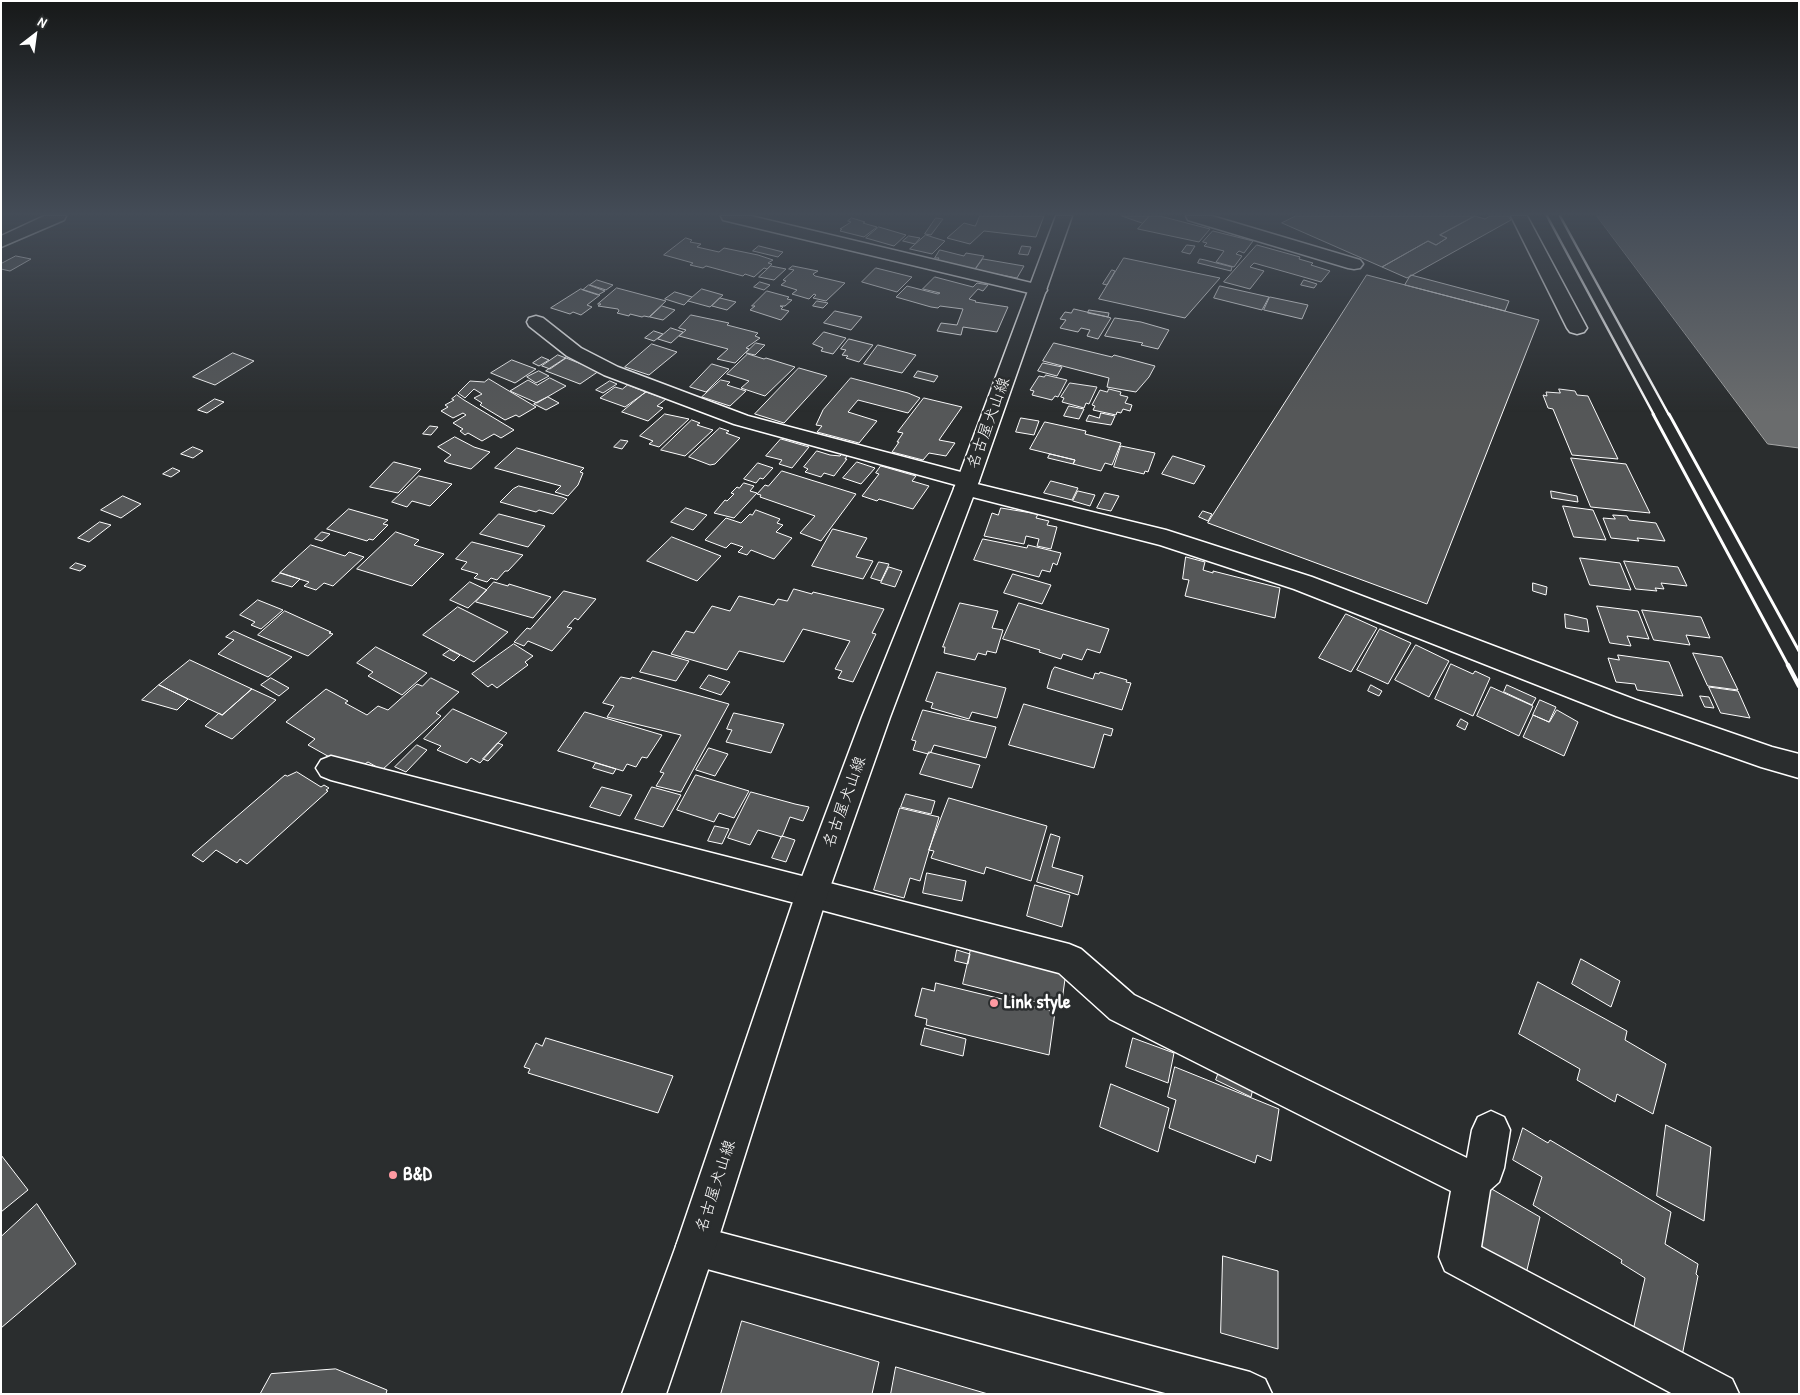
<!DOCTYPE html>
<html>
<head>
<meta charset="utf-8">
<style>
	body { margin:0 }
	#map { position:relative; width:1800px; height:1395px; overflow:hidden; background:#2a2d2e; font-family:"Patrick Hand",sans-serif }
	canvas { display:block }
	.frame { position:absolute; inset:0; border:2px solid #fff; pointer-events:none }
	.north { position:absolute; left:10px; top:10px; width:50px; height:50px; -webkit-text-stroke:4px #2a2d2e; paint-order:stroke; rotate:30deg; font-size:14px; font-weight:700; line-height:20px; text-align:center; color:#fff }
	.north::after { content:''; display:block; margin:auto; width:18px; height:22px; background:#fff; clip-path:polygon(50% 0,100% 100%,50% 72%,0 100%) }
</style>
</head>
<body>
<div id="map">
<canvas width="1800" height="1395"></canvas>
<div class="frame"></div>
<div class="north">N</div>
</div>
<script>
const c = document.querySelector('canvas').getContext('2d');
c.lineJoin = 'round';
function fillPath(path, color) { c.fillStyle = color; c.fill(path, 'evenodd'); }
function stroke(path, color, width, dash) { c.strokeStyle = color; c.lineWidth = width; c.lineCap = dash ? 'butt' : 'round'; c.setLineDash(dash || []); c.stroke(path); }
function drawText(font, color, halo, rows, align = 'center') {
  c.font = font + ' "Patrick Hand","Klee One",sans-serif'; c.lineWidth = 5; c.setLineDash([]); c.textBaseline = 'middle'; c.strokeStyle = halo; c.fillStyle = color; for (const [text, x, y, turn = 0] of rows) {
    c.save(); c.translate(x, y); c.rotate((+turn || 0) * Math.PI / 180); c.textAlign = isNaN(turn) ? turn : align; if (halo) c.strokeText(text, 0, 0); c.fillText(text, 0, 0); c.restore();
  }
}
const water = new Path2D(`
	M1597,216H1799V448L1768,444Z`);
fillPath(water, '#6a6c6d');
stroke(water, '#a6a7a7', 1);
const building = new Path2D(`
	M980,216H1044L1036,237L984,231L970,244L947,238L964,223L975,226Z
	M1122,216H1149L1143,223Z
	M1150,216H1160L1210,229L1199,242L1138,229Z
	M1296,216H1475L1440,235L1447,238L1436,245L1428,241L1382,267L1282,223Z
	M1475,216L1485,219L1490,216H1508L1511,220L1407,278L1382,267L1428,241L1436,245L1447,238L1440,235Z
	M852,218L865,222L863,223L877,227L864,237L840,231L842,229H840L851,222L848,221Z
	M936,218L943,219L931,235L925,234Z
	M879,227L906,235L894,246L866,238Z
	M1213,231L1253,241L1244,253L1239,251L1236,254L1242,256L1234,267L1216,262L1224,251L1204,246L1207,243L1203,242Z
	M926,235L945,241L932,254L910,249Z
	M909,236L920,238L915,244L903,241Z
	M686,238L692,240L690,242L701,244L697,247L719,252L724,248L758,255L773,260L768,263L772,264L767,269L764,268L754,277L745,274L743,276L706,266L703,268L690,265L693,263L664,255Z
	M1187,245L1195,246L1190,254L1182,252Z
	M1257,245L1300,257L1299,259L1313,263L1311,265L1330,271L1321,282L1254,263L1250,267L1264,271L1250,289L1224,282Z
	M759,246L783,252L778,257L753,251Z
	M1022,246L1031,247L1028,255L1019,254Z
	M940,250L964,256L966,253L984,256L975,269L937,261L939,258H935Z
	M16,256L31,259L10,271L1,269V264Z
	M1124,258L1220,278L1185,318L1099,299Z
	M983,259L1024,266L1017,278L975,270Z
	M1200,259L1205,260L1232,267L1231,271L1198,263Z
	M771,266L786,269L774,280L759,277Z
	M793,266L818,271L813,274L815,276L845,283L826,301L813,298L816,295L814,294L809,299L792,294L797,290L781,285L786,281L783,280L794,270L789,269Z
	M876,268L912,277L897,292L862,282Z
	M1112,270L1115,271L1107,285L1103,284Z
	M1367,275L1539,320L1427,604L1208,523Z
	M1411,275L1509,301L1505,311L1405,285Z
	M935,277L973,287L977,283L988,285L983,291L978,289L969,299L976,301L975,302L1008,307L997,332L963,327L961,335L937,331L941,323L957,325L963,309L940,306L938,308L931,307L896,297L907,286L938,294L940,293L923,289Z
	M597,280L613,285L606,290L590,285Z
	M1304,280L1317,284L1314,288L1301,285Z
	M760,282L770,285L764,290L754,287Z
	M589,285L605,291L598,295L583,290Z
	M1220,286L1269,297L1262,310L1214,298Z
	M617,288L666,301L649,317L644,316L642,317L630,314L629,316L617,313L619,311L618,309L598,306L601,304H598Z
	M581,289L600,295L587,305L592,307L581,315L573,312L570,314L551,308Z
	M702,289L723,295L710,307L688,301Z
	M767,291L789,297L787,299L792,300L785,306H780L783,307L781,309L789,311L781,320L750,310L755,306H752Z
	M675,292L692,297L684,305L665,299Z
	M1270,297L1308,305L1302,319L1264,310Z
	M720,298L736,302L727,310L712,306Z
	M817,301L828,303L823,308L813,306Z
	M662,306L675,310L663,320L650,317Z
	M1074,309L1108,317L1111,318L1098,339L1087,336L1090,330L1081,328L1078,332L1060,328L1066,320L1060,319L1065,312L1071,313Z
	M1089,310L1109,313L1108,317L1088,313Z
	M835,311L862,317L851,330L824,323Z
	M691,315L729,323L727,325L758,333L755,336L760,338L746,348L749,349L735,363L717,359L728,349L679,336L686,330L679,328Z
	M1115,318L1141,322L1169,330L1158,349L1141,345L1143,343L1105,336Z
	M671,328L683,332L671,343L658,339Z
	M654,331L663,334L654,341L645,338Z
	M824,332L846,338L833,354L821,351L823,348L813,344Z
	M849,339L873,345L859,362L846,358L848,356L842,355L846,350L841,349Z
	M756,343L765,345L755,355L746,353Z
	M1054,343L1112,357L1114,355L1155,366L1149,377L1136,392L1118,389L1107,387L1109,378L1043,361Z
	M652,344L677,352L649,375L625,367Z
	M878,345L916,355L902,373L864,364Z
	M233,353L254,361L215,385L193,377Z
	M748,354L764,359L766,358L795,367L765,396L741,388L749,381L727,374Z
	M558,355L566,358L550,369L542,366Z
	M542,357L549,360L539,366L533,363Z
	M566,358L599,371L580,384L546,371Z
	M512,360L536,369L515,383L491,373Z
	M1043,363L1062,367L1057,376L1038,371Z
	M712,364L729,369L706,392L690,387Z
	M799,368L827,376L784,423L755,414Z
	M539,371L549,376L536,383L527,377Z
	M918,371L938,376L934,382L914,377Z
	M1046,375L1067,380L1058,397L1055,396L1052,400L1032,395L1034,391L1030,390L1039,376L1044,377Z
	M550,378L566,386L537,403L510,391L528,380L537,385Z
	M851,378L908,393L920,398L908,413L858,400L848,412L877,421L859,443L817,432L822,426L816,425L823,410Z
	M489,379L499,385L536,407L519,417L516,415L505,420L480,405L482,403L474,398L482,394L474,389L465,398L458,393L470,381L484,382Z
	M721,380L730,382L727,385L746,391L730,406L702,397Z
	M610,381L617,384L603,393L596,390Z
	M1070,383L1097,387L1089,404L1086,403L1084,408L1062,402L1064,398L1061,397Z
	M628,385L646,392L625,407L600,398L615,387L622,389Z
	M1109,389L1121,392L1120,395L1128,397L1125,403L1132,405L1130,411L1123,409L1121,413L1117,412L1116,415L1093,410L1095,406L1092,405L1100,390L1107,392Z
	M1559,389L1575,391L1577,395L1588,396L1618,459L1572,455L1553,409L1548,408L1543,395L1547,396L1546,392L1560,393Z
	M646,392L666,399L657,406L663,408L648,421L622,412Z
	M457,395L464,400L514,430L501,438L494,434L482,441L468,433L465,435L460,431L463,429L453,423L466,415L463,413L453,418L441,411L448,407L445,405L454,400L452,399Z
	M548,397L559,403L546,410L534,404Z
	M924,398L962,407L939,440L955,443L946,456L929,453L923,460L892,452L899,442H897L903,433L898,432Z
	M215,399L224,402L207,413L198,410Z
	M1069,406L1084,409L1079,419L1064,416Z
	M1101,413L1115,416L1111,425L1086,421L1089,415L1099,418Z
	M665,414L689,419L659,447L649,444L653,441L640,436Z
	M1021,418L1039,421L1034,435L1016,432Z
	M692,420L700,423L697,425L713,430L685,456L661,450Z
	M1045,422L1086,431L1085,434L1121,443L1112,465L1105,463L1101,471L1073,464L1075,460L1030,449Z
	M430,426L438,427L431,435L423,434Z
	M720,428L729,431L726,433L740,438L715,464L710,465L689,457Z
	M455,437L474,447L490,452L471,469L448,463L444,461L451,455L438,447Z
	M781,439L809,447L792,468L779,464L782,460L766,456Z
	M621,440L628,441L622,449L614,447Z
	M1121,446L1155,453L1148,472L1145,471L1144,474L1114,467Z
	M193,447L203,451L193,458L181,454Z
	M517,448L584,468L580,472L583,473L578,485L568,496L555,492L561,486L495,468Z
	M817,451L830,455L840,456L842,454L847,456L845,459H847L834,476L824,473L821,477L805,472L808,469L804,467Z
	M1050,454L1075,460L1073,464L1048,458Z
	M1173,456L1205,466L1194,484L1162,474Z
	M1571,458L1626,464L1650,513L1591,507Z
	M394,462L421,469L398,493L370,487Z
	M857,462L875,468L861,484L843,478Z
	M758,463L773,468L763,479L760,478L756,483L744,479Z
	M881,466L916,476L912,481L929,486L913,509L879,499L877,501L862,496L879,474L876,473Z
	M173,468L180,471L171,477L163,474Z
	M782,471L856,494L821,541L800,533L815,516L760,497L761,495L757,494L765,485L768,486Z
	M419,476L452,484L430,506L412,501L407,507L392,502Z
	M1051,481L1078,488L1072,500L1044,493Z
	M744,483L754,486L750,491L757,493L734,518L714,513L725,500L727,501L734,494L731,493L737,487L739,488Z
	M519,486L562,497L567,499L553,514L539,510L536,512L500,502L513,489Z
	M1078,491L1095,495L1090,506L1073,501Z
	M1551,491L1577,496L1578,502L1552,498Z
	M1105,493L1119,496L1111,511L1097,508Z
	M123,496L141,504L121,518L101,510Z
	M1563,506L1593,510L1606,540L1574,537Z
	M686,508L707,515L693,530L671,522Z
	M1001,508L1038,514L1036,518L1049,521L1047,525L1057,527L1051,549L1037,546L1039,539L1026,536L1024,544L984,536L992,513L998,515Z
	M349,509L388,520L383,524L388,525L373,540L369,539L367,541L327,529Z
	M756,510L780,519L777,523L783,525L776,532L792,538L774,559L751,550L747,555L738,552L743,547L731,543L726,548L705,540L726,518L741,523L750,514L752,515Z
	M1203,511L1212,514L1208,521L1199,517Z
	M499,514L545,526L528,547L480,534Z
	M1613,515L1627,516L1629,520L1656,523L1665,541L1637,538L1639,541L1611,538L1603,518L1615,519Z
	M100,522L111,525L89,542L78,538Z
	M833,529L867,538L856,557L873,561L863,579L812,566Z
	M322,532L330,534L322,541L315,539Z
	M396,532L419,540L414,545L444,554L412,586L357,569Z
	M672,537L721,556L697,581L647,561Z
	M983,539L1027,548L1028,545L1061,553L1057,565L1053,563L1050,572L1042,570L1039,577L974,560Z
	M472,542L523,555L508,571H505L497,580L491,578L487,582L474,578L478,574L461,569L467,562L456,559Z
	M311,545L345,556L349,552L364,557L333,586L324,583L316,590L304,586L309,582L280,573Z
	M1186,557L1205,562L1203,570L1213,573V571L1280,588L1275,618L1185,596L1189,580L1183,579Z
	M1580,558L1620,563L1631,590L1590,585Z
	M1624,561L1678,567L1687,586L1661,583L1664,589L1655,588L1657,591L1636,589Z
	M879,562L889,564L881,581L871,578Z
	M76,563L86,566L80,571L70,568Z
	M889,567L902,571L895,587L881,583Z
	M281,573L300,579L292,587L272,581Z
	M1013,574L1051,585L1042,604L1004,593Z
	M470,582L487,590L468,608L450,600Z
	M494,582L508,586L509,584L551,597L533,618L476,602Z
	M1533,583L1547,587L1546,595L1533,591Z
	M794,589L812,594L813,592L884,609L872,633L876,634L853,682L838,678L842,671L835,669L850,641L803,629L784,662L739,651L727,670L671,654L686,631L694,633L712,606L730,611L739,596L774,605L778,599L787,601Z
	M564,591L596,599L578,620L575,618L567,627L572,628L552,651L528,641L524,646L514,642L527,628L530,629Z
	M258,600L283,610L261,629L251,625L255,622L240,615Z
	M960,603L998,611L992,628L1003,630L996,653L987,651L986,655L978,653L975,660L944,653L945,647H943Z
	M1019,603L1109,629L1100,653L1087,649L1082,660L1063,654L1061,659L1039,652L1040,650L1003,639Z
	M1597,606L1638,611L1649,639L1627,636L1631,646L1610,643Z
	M458,607L508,632L474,662L423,635Z
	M1642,610L1701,617L1710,638L1686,635L1690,645L1654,640Z
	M285,611L331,632L329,633L333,634L308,656L258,635Z
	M1346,614L1377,628L1351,672L1319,658Z
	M1565,614L1587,619L1589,632L1566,628Z
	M1380,629L1411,643L1388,684L1357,670Z
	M234,631L292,657L268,677L218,654L234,640L226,637Z
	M514,644L533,656L525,662L528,665L497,688L492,684L488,687L472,674Z
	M1416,645L1449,661L1429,697L1395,680Z
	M376,647L427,673L402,695L368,676L373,672L357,663Z
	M450,650L460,655L454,661L443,655Z
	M653,651L689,661L676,681L640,672Z
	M1693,653L1722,657L1738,690L1708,686Z
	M1618,655L1669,662L1683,696L1637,690L1635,684L1616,682L1608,658L1619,660Z
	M190,660L252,689L222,715L159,685Z
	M1451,664L1473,674L1475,671L1490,678L1473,716L1435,699Z
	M1055,667L1093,679L1095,673L1099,674L1100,672L1127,680L1126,682L1131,683L1122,710L1047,688L1052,671Z
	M937,672L1006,688L997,718L972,712L969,719L931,708L933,703L926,701Z
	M709,675L730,682L721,695L700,688Z
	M621,677L631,679L632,677L729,704L681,792L656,786L664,773L660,772L681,735L607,717L614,706L603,703Z
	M271,678L289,688L279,696L261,685Z
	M431,678L459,692L436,713L441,716L382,770L368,762L363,765L333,759L308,745L315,739L286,722L326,689L348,701L345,703L367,715L378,706L388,710L417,684L422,686Z
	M159,685L188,699L177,710L142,700Z
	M1371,685L1382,691L1379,696L1368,691Z
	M1507,685L1536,698L1532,705L1504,692Z
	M1491,687L1533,706L1519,736L1477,716Z
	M1709,687L1738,691L1750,718L1721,713Z
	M252,689L276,700L232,739L205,726L219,713L222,715Z
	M1700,696L1709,697L1714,708L1705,707Z
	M1540,700L1556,707L1549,722L1533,715Z
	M1024,704L1113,729L1111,736L1104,734L1094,768L1009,745Z
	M453,709L507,733L480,763L471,758L467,763L437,750L441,746L424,739Z
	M923,710L996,727L986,758L934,745L931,752L928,754L913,750L916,741L912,740Z
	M1557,710L1578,722L1564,756L1523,737L1533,715L1549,722Z
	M585,712L662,735L647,758L642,757L636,767L627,764L623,771L558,751Z
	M734,713L784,724L771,753L726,742L732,730L727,729Z
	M1461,719L1468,723L1465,730L1457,726Z
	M498,743L503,745L488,761L483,759Z
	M417,745L427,750L406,772L395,767Z
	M709,748L728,754L715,776L696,770Z
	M929,752L980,765L972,788L920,774Z
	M596,763L616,769L613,774L593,768Z
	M297,772L321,787L324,785L329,788L326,790L328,791L247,864L240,859L237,863L216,850L203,862L192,855L285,775L287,776Z
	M696,775L749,791L734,818L719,813L714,822L677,810Z
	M602,787L632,795L620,816L590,807Z
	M652,787L681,795L663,827L635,819Z
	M751,792L795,804L809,807L803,821L790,817L782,837L758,830L750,845L728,838Z
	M906,794L935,801L931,814L901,807Z
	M949,798L1047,826L1031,881L986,867L984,874L931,858L934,851L929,850Z
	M900,808L939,817L920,881L910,878L904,898L874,890Z
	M715,826L729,829L722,844L708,841Z
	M1051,834L1060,837L1052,867L1083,876L1078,895L1037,882Z
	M782,836L795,840L786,862L772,858Z
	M927,873L966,881L962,901L923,893Z
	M1035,885L1070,895L1062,927L1027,916Z
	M971,949L1066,972L1061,1008L963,984Z
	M957,950L970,954L968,964L955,961Z
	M1581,959L1620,981L1611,1007L1572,984Z
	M1538,982L1627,1031L1625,1040L1666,1064L1653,1114L1617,1094L1615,1102L1577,1080L1580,1069L1519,1034Z
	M936,983L1055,1012L1049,1055L926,1025L927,1019L915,1016L922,988L934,991Z
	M925,1028L966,1039L963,1056L921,1045Z
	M546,1038L673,1076L658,1113L528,1073L530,1069L524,1067L536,1043L542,1046Z
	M1133,1038L1174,1053L1168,1083L1126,1067Z
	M1175,1067L1279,1109L1271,1161L1257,1155L1255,1163L1169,1128L1176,1100L1168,1097Z
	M1220,1069L1254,1084L1251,1097L1216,1080Z
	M1111,1084L1169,1108L1158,1152L1100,1127Z
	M1666,1125L1711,1147L1704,1221L1657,1196Z
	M1523,1128L1548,1143L1550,1140L1671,1212L1665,1244L1698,1264L1696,1274L1698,1276L1680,1366L1632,1335L1645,1278L1621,1263L1622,1260L1533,1205L1542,1177L1513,1160Z
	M1,1155L28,1190L1,1212Z
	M1490,1188L1540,1217L1524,1282L1473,1250Z
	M37,1204L76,1264L1,1328V1237Z
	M1223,1256L1278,1271V1349L1221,1333Z
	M742,1321L879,1362L872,1394H721Z
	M896,1367L988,1394H891Z
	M336,1369L387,1390L386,1394H260L271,1374Z`);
fillPath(building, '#555758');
stroke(building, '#fff', 1);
const minor = new Path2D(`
	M44,216H66L64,220L1,247V236Z
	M721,216H751L1044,286L1047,290L1044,294L1038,295L723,220Z
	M1186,216H1212L1360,260L1363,264L1360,268L1354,269L1348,268L1188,220Z
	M1511,216H1527L1587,328L1584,332L1577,334L1570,332L1567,328Z
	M536,316L543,318L581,348L618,367L748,416L976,476L979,481L977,484L1166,530L1312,577L1636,700L1772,747L1799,754V778L1761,767L1616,716L1294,589L1160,545L957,493L954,488L956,485L734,424L604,375L567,356L529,326L527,322L529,318Z
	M331,756L1069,944L1081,949L1134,995L1467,1158L1472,1130L1478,1117L1491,1111L1504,1117L1510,1130L1504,1168L1499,1182L1490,1190L1481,1247L1732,1379L1739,1394H1673L1445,1271L1439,1257L1451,1191L1110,1019L1059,973L331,780L321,776L316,768L321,760Z
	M696,1226L1250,1372L1265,1379L1272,1394H1169L696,1266L682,1260L676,1246L682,1232Z`);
const major = new Path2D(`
	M1056,216H1072L979,481L890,717L828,893L716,1246L666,1394H622L676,1246L796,893L862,717L957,481Z`);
stroke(minor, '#fff', 3);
stroke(major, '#fff', 3);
fillPath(minor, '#2a2d2e');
fillPath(major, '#2a2d2e');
stroke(new Path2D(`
	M1547,216L1654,415
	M1560,216L1669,415`), '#fff', 2.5);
stroke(new Path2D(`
	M1653,414L1789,667
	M1669,414L1799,651`), '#fff', 3);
stroke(new Path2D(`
	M1788,665L1799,686`), '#fff', 4.5);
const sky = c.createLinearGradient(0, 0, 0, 412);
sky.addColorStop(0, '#171919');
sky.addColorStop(0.52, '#444c57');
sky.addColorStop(1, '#444c5700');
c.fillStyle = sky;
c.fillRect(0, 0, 1800, 412);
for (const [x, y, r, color] of [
	[994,1003,5,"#ff9aa2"],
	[393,1175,5,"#ff9aa2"]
]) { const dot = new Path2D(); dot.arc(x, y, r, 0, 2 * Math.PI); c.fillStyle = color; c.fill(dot); stroke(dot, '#2a2d2e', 2); }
drawText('16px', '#fff', '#2a2d2e', [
	["名古屋犬山線",989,423,-70],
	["名古屋犬山線",845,802,-70],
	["名古屋犬山線",716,1186,-72]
]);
drawText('bold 19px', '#fff', '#2a2d2e', [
	["Link style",1004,1003],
	["B&D",403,1175]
], 'left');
</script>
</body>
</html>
